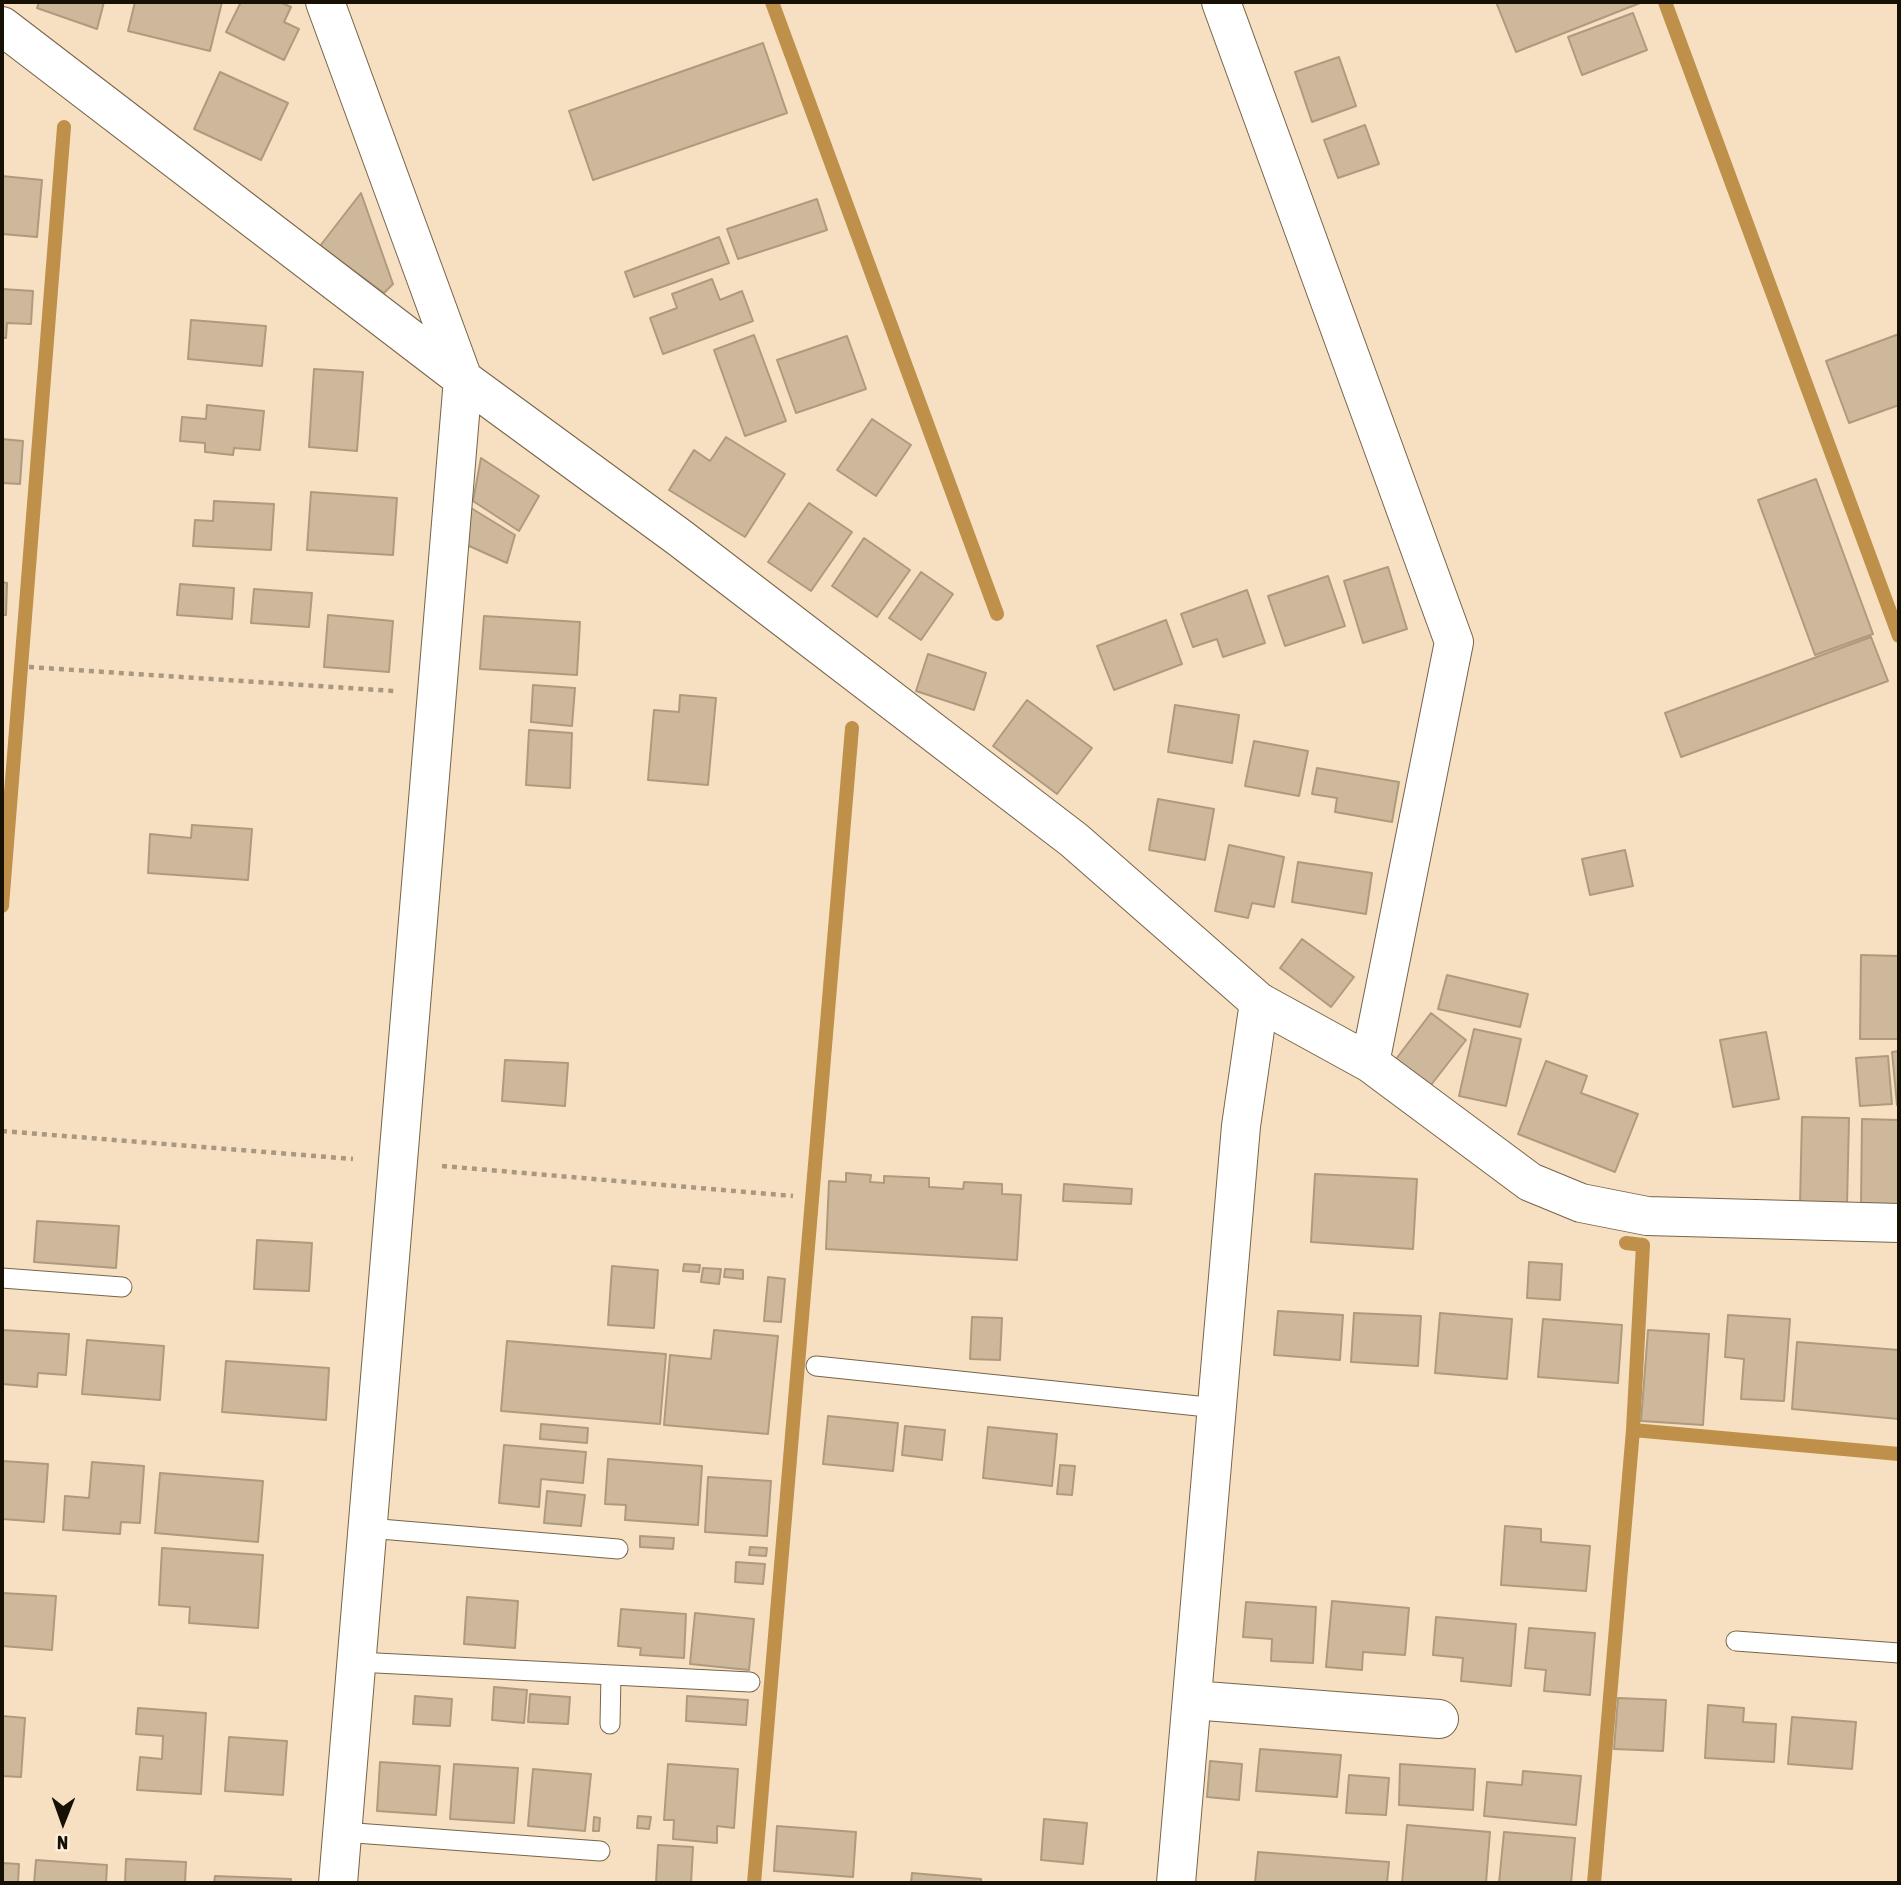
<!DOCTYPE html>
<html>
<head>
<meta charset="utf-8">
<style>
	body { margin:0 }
	#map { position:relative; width:1901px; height:1885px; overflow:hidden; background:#f7e0c2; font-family:"Asap Condensed",sans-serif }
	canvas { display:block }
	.frame { position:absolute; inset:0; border:4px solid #171005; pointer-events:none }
	.north { position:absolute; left:28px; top:1787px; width:70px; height:70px; -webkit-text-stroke:5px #fcefdc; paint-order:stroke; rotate:181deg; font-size:19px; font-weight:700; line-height:28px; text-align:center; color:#171005 }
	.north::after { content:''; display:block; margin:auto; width:24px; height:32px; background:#171005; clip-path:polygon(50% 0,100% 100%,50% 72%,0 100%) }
</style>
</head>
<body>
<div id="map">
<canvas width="1901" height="1885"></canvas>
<div class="frame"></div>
<div class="north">N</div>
</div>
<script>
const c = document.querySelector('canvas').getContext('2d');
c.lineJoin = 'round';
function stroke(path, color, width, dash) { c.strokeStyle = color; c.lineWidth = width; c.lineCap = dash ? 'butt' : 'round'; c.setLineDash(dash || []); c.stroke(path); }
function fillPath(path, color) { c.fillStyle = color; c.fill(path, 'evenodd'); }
stroke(new Path2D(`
	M772,2L997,614
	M1665,2L1899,636
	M2,906L64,127
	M1633,1430L1899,1454
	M754,1883L852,728
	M1594,1883L1633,1430L1643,1245L1626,1243`), '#bf904a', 14);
const building = new Path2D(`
	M39,2H104L97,29L37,8Z
	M135,2H222L210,51L128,31Z
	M241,2H280L291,7L284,22L299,29L284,60L226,32Z
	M1496,2H1640V3L1516,52Z
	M1633,13L1647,50L1582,75L1568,37Z
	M763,43L787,113L593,180L569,111Z
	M1339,57L1356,106L1312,122L1295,72Z
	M220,72L288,103L261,160L194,129Z
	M1365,125L1379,164L1338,178L1324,140Z
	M2,176L42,180L37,237L2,234Z
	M361,193L393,284L384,293L320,246Z
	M817,199L827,230L738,259L727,229Z
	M719,237L729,263L634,297L625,272Z
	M712,279L720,300L742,291L753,321L663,354L650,318L677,308L672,294Z
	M2,289L33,291L31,324L7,323L6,338H2Z
	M191,320L266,326L262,366L188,359Z
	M1899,334V405L1849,423L1826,361Z
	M754,335L786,421L745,436L714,350Z
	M847,336L866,389L796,413L777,360Z
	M314,369L363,372L357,451L309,447Z
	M207,405L264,411L260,450L234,448L233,455L205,452V443L180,441L182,417L206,419Z
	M872,419L911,445L876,496L837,470Z
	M726,437L785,474L745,537L669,490L694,450L710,461Z
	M2,439L23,441L20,484L2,483Z
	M481,458L539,496L519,531L473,501Z
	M1816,479L1873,634L1815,655L1758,500Z
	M311,492L397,498L393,555L307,550Z
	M214,501L274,504L271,550L193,546L195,520L213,521Z
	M809,503L852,532L811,591L768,562Z
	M471,508L515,535L507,563L467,545Z
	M864,538L910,570L877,617L832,586Z
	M1388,567L1407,629L1363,643L1344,581Z
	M921,572L953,594L921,640L889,618Z
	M1328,576L1345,626L1285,646L1268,596Z
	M2,582L7,583L6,615H2Z
	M180,584L234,588L232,619L177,615Z
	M254,589L312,593L309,627L251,623Z
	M1247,590L1265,643L1223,657L1217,639L1193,647L1181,614Z
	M328,615L393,621L389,672L324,667Z
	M484,616L580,622L577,675L480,669Z
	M1166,620L1182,664L1114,690L1097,646Z
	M1871,637L1888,681L1681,757L1665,713Z
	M928,654L986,673L974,710L916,691Z
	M533,685L575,688L572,726L531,722Z
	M680,695L716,698L708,785L648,780L654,710L679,712Z
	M1027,700L1092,748L1057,794L993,746Z
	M1175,705L1239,715L1232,763L1168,752Z
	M529,730L572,733L570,788L526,785Z
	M1254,741L1308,751L1299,796L1245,786Z
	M1317,768L1399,782L1392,822L1335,812L1337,798L1312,794Z
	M1158,799L1214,809L1205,860L1149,850Z
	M192,825L252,829L248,880L148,873L150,834L191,838Z
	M1229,845L1284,857L1274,907L1252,903L1248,918L1215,911Z
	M1625,850L1633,886L1590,895L1582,859Z
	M1298,862L1372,873L1366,914L1292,902Z
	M1302,939L1354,977L1331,1007L1280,968Z
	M1861,955L1899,956V1039H1860Z
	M1447,975L1528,994L1520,1027L1438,1009Z
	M1431,1013L1466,1040L1431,1085L1396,1059Z
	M1474,1029L1521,1039L1506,1106L1459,1096Z
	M1766,1032L1779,1099L1733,1107L1720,1040Z
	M1899,1051V1104L1897,1105L1892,1052Z
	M1888,1056L1892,1104L1860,1106L1856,1058Z
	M505,1060L568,1063L565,1106L502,1101Z
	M1546,1061L1587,1076L1581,1093L1638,1114L1615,1172L1518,1134Z
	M1802,1117L1849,1118L1847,1206L1800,1205Z
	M1862,1119L1899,1120V1207L1861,1206Z
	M846,1173L871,1175L870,1182L884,1183V1176L929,1178V1187L963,1189L964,1182L1002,1184V1194L1021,1195L1017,1260L826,1249L829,1181L846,1182Z
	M1315,1174L1417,1179L1413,1249L1311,1242Z
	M1064,1184L1132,1189L1131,1204L1063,1201Z
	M37,1221L119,1226L116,1268L34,1262Z
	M257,1240L312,1243L309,1291L254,1289Z
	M1529,1262L1562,1264L1560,1300L1527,1298Z
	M684,1264L700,1265L699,1272L683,1271Z
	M612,1266L658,1270L654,1328L608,1325Z
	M703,1268L721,1269L719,1284L701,1282Z
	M725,1269L743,1270V1279L724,1277Z
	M768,1277L785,1279L781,1322L764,1321Z
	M1278,1311L1343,1315L1340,1360L1274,1355Z
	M1354,1313L1421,1316L1418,1366L1351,1362Z
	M1440,1313L1512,1319L1507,1379L1435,1373Z
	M1728,1315L1790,1319L1784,1401L1741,1399L1744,1359L1725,1357Z
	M972,1317L1002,1318L1000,1360L970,1359Z
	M1543,1319L1622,1325L1618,1383L1538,1377Z
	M2,1330L69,1334L66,1375L38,1373L37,1387L2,1384Z
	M714,1330L778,1336L768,1434L664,1425L670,1355L711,1359Z
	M1648,1330L1709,1334L1703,1425L1641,1421Z
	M87,1340L164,1346L160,1400L82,1394Z
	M507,1341L666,1354L660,1424L501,1411Z
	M1797,1342L1899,1350V1419L1792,1409Z
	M226,1361L329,1368L326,1420L222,1412Z
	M828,1416L898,1423L893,1471L823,1464Z
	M541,1424L588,1428L587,1443L540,1439Z
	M905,1426L945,1430L942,1460L902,1455Z
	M988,1427L1057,1434L1052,1486L983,1478Z
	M504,1445L586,1452L583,1483L541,1479L539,1507L499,1503Z
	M608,1459L702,1466L698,1525L625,1520L626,1505L605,1504Z
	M2,1461L48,1464L44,1522L2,1519Z
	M92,1462L144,1466L140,1523L121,1522L120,1534L63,1530L65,1496L89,1498Z
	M1060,1465L1075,1466L1072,1495L1057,1494Z
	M160,1473L263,1481L258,1542L155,1533Z
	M708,1477L771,1481L767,1536L705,1532Z
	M547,1491L585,1495L581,1526L544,1523Z
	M1505,1526L1541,1529V1542L1590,1546L1586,1591L1501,1585Z
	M640,1536L674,1538L673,1549L640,1547Z
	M750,1547L767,1548L766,1556L749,1555Z
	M162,1548L263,1555L258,1628L189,1623L190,1607L159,1605Z
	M736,1562L765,1564L763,1584L735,1582Z
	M2,1593L56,1596L52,1650L2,1646Z
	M467,1597L518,1601L515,1648L464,1644Z
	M1332,1601L1409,1608L1405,1655L1363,1652L1362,1670L1326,1667Z
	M1246,1602L1316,1607L1313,1663L1271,1661L1272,1639L1243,1637Z
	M621,1609L686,1614L684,1658L640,1655L641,1648L618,1646Z
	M695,1613L754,1619L749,1670L690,1664Z
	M1436,1617L1516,1624L1511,1686L1461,1681L1463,1658L1433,1655Z
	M1529,1628L1595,1633L1590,1695L1544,1691L1546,1670L1525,1668Z
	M494,1687L527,1690L524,1723L492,1720Z
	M530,1694L570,1697L568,1724L528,1722Z
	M415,1696L452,1699L450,1726L413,1724Z
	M687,1696L748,1700L746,1725L686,1721Z
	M1618,1698L1666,1700L1663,1751L1614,1749Z
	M1708,1705L1744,1708L1743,1722L1776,1724L1774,1762L1705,1758Z
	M138,1708L206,1713L201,1794L137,1790L140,1757L162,1759L163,1736L136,1734Z
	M2,1716L25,1718L21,1777L2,1776Z
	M1792,1717L1856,1722L1852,1769L1788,1764Z
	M229,1737L287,1741L283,1795L225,1791Z
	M1260,1749L1341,1755L1337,1797L1256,1791Z
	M1210,1761L1242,1764L1239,1800L1207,1797Z
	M380,1762L440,1766L436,1815L377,1811Z
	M454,1764L518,1768L514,1823L450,1819Z
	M668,1764L738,1769L734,1828L717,1826V1843L673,1839L674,1820H664Z
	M1400,1764L1475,1769L1473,1810L1399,1805Z
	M533,1769L591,1774L585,1831L528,1826Z
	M1523,1771L1581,1776L1576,1825L1484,1816L1487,1782L1522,1785Z
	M1349,1775L1389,1778L1386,1815L1346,1813Z
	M638,1816L651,1817L649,1829L637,1828Z
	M594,1817L600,1818L599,1831H593Z
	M1044,1819L1087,1823L1083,1864L1041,1860Z
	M1407,1825L1490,1832L1486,1883H1402Z
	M777,1826L856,1832L853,1877L774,1871Z
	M1504,1832L1575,1838L1571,1883H1499Z
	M658,1845L693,1847L691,1883H656Z
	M1258,1852L1389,1862L1387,1883H1255Z
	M126,1859L186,1862L185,1883H125Z
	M36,1860L107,1865L106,1883H34Z
	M2,1863L19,1864L18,1883H2Z
	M912,1873L981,1879V1883H911Z
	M215,1876L291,1879V1883H214Z`);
fillPath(building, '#ceb89b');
stroke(building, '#af9a7d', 2);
const lane = new Path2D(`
	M2,1278L122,1287
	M816,1366L1217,1408
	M368,1528L618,1549
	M1736,1641L1899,1653
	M357,1662L750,1682
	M610,1724L611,1675
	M342,1832L600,1851`);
const street = new Path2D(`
	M325,2L463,379L338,1883
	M1221,2L1454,642L1370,1063
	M2,26L463,379L680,538L1074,840L1259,1002L1370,1063L1530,1182L1581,1203L1647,1216L1899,1223
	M1192,1700L1439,1719`);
const secondary = new Path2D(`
	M1176,1883L1241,1126L1259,1002`);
stroke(lane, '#786449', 21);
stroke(street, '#786449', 40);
stroke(secondary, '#786449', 40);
stroke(new Path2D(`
	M29,667L394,691
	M2,1131L353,1159
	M442,1166L793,1196`), '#a99880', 4.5, [5, 5]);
stroke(lane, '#fff', 19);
stroke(street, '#fff', 38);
stroke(secondary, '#fff', 38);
</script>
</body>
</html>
